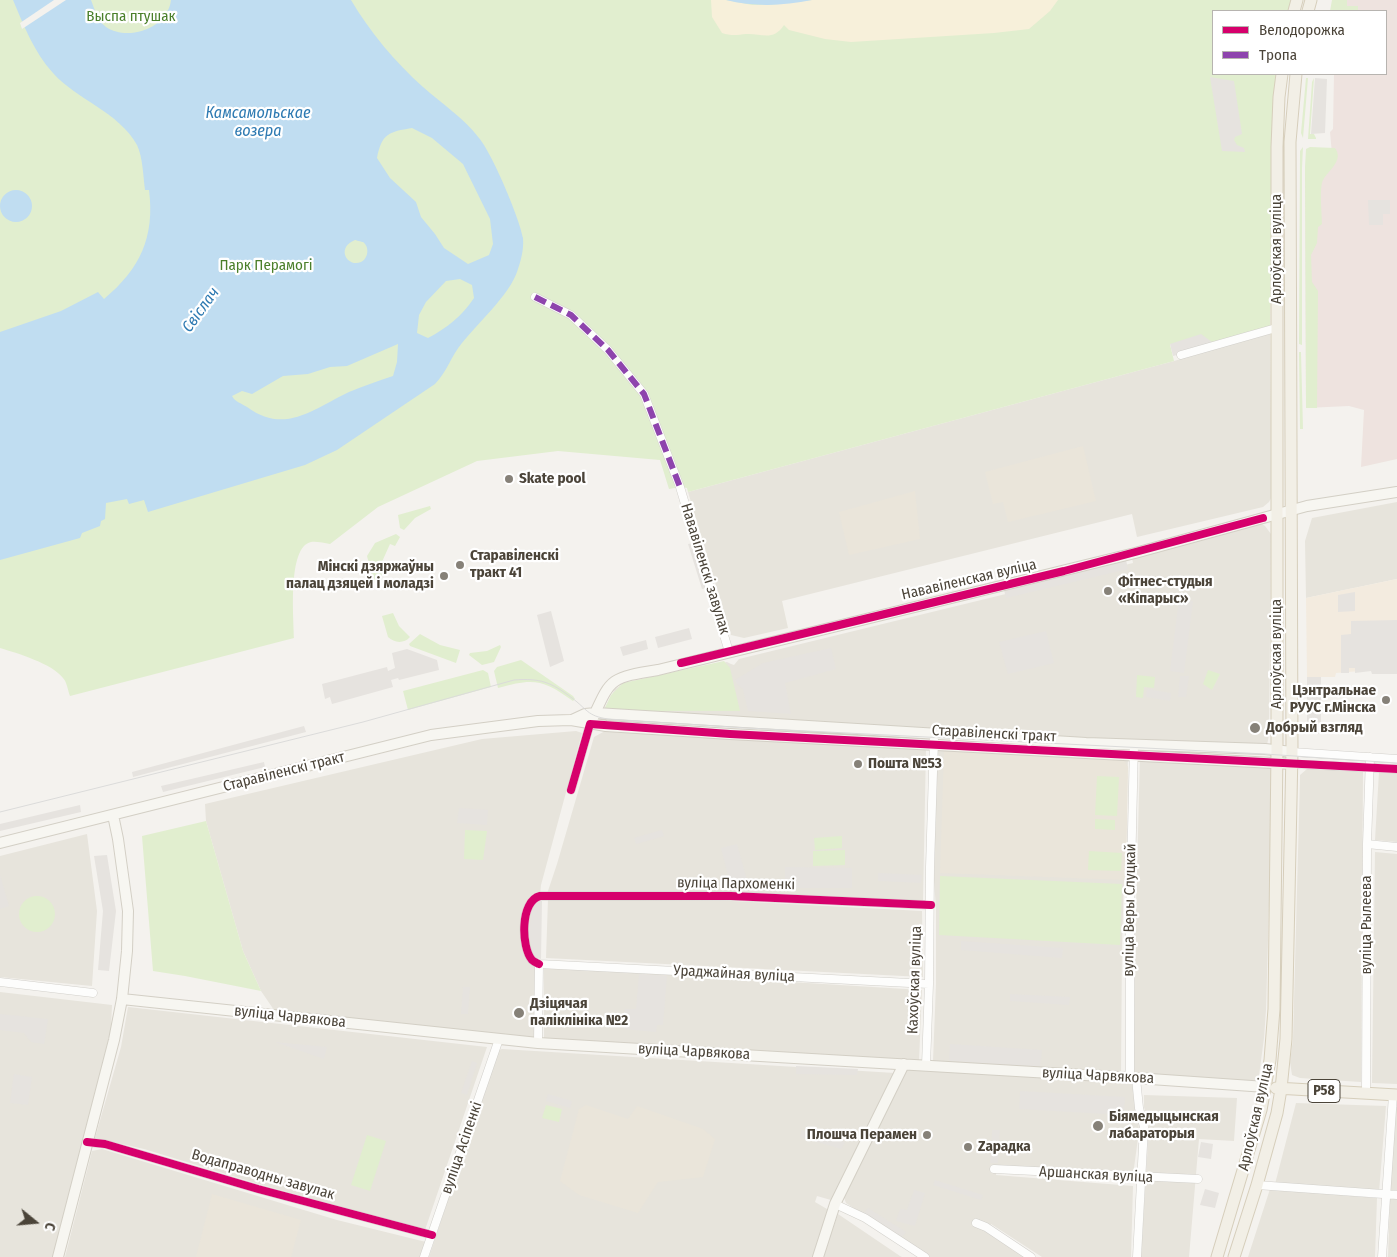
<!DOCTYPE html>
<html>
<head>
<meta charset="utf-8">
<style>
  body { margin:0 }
  #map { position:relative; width:1397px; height:1257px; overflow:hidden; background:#f4f2ee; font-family:"Fira Sans Condensed",sans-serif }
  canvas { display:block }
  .legend { position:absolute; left:1212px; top:10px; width:175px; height:65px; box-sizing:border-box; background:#fff; border:1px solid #b7b4b0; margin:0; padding:6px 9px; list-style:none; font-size:15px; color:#4b4439 }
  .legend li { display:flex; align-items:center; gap:10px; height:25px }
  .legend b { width:25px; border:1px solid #b7b4b0 }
  .north { position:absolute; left:10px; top:1197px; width:50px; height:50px; -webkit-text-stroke:4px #fff; paint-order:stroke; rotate:107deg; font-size:14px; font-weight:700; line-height:20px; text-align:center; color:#4b4439 }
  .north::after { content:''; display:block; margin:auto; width:18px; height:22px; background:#4b4439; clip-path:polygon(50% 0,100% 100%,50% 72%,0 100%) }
</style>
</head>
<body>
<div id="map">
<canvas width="1397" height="1257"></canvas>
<ul class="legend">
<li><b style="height:6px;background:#d6006c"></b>Велодорожка</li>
<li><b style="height:6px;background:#8e44ad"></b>Тропа</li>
</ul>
<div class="north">С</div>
</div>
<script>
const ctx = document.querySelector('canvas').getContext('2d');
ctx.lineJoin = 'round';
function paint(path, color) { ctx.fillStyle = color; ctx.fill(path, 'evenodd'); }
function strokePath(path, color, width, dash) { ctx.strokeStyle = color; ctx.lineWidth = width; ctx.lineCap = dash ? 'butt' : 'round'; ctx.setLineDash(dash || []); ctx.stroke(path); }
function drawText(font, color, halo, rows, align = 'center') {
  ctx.font = font + ' "Fira Sans Condensed",sans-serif'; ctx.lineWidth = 4.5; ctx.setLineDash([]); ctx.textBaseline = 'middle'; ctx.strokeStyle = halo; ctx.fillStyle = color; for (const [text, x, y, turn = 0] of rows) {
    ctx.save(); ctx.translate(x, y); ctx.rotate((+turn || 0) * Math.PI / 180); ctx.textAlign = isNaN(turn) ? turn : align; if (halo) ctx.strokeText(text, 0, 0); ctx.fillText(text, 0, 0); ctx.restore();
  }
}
paint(new Path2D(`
  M1270 333 1272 496 1269 502 1263 507 1137 537 1132 514 782 601 788 628 744 638 731 635 688 492 1174 361Z
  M1397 502V579L1306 598 1305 541 1312 518Z
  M1259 522 1265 526 1271 534 1269 735 1267 745 1120 742 603 711 615 689 623 684 727 662 731 664 734 665 739 659 1133 563 1132 558Z
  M576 731 582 733 541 885 536 935 534 1040 274 1010 261 991 243 951 206 821 205 804 482 739Z
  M605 731 926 748 923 901 547 894 557 864 594 737Z
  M937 748 1128 757 1122 943 1121 1075 933 1061 936 984V909L934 880Z
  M1140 758 1273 764 1266 1010 1264 1038 1258 1083 1134 1076 1135 943Z
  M1307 769 1363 771 1361 1082 1300 1078 1292 1075 1290 1062 1293 1039 1300 778V775Z
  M1379 772 1397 773V842L1375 840Z
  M87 834 97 911 92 986 0 977V856Z
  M1375 852 1397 854V1084L1372 1083Z
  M548 899 732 901 922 911 923 977 546 958Z
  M544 967 922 990 919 1061 544 1039Z
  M0 992 112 1005 111 1028 102 1066 53 1257H0Z
  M128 1007 487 1047 425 1230 259 1184 144 1149 95 1138 121 1047Z
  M502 1049 895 1073 831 1200 817 1196 815 1202 827 1209V1215L813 1257H429L495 1058 499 1050Z
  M907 1069 1132 1082 1135 1086 1139 1131 1133 1175 997 1165 996 1175 1133 1186 1131 1257H1042L991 1224 987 1231 1026 1257H927L846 1203 843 1195 902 1074Z
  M1144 1095 1237 1098 1234 1141 1199 1139 1189 1257H1141L1149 1125 1144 1107Z
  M1296 1103 1386 1106 1379 1192 1275 1184Z
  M1396 1107H1397V1190H1389Z
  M102 1149 337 1220 426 1242 421 1257H65L92 1151Z
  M1270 1189 1377 1198 1375 1257H1248Z
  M1390 1198 1397 1199V1257H1388Z
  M838 1214 900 1256 902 1257H823Z`), '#e7e4dc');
paint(new Path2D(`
  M1397 579V674H1372V671H1361L1336 673 1335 677H1307L1306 598Z`), '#f3ebdf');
paint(new Path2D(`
  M1083 446 1096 501 1008 522 1003 502 993 504 985 472Z
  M915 491 920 539 849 555 839 512Z
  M944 751 1124 760 1128 767 1126 880 940 873Z
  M586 1105 628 1119 637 1106 703 1129 715 1139 703 1177 658 1182 638 1213 579 1195 560 1181 579 1109Z
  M212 1194 301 1220 291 1257H196Z`), '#eae5da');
paint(new Path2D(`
  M1339 0H1397V459L1361 467 1364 410 1349 406 1306 408 1305 167 1332 154 1330 132 1333 129 1334 74H1386V11H1336Z`), '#eee3df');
paint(new Path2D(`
  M0 0H1293L1290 11H1213V74H1278L1272 152 1270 330 1216 345 1170 344 1174 361 688 492 687 488 680 487 669 489 660 460 558 451 477 461 378 507 330 544C324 543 316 541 311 542 287 547 294 619 294 638L70 696C68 691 67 682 63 678 53 664 17 653 0 648Z
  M1332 0H1347V6H1358V11H1330Z
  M1306 78H1308L1303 138 1301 133Z
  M1314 78 1310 134H1314L1316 138V139H1308L1312 82Z
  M1303 147 1302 168V345L1299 344 1300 151Z
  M1310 147 1335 148C1344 160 1329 170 1323 180 1319 188 1322 214 1322 224L1318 227 1317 243 1311 255 1312 282 1318 291 1317 408H1306L1305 167 1306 149Z
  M1299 352H1301L1303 429H1300Z
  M430 506 431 509 415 518 404 530 400 528 398 515Z
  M396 534 400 537 395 546 390 544 381 564 382 581 374 583 367 556 375 543Z
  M393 613 399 626 410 637C404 644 394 643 388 637L382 616Z
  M420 634 440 645 460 650 456 663 410 646 409 644Z
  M500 645 501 647 494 662 482 665 469 655 470 653 487 651Z
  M521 660 573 696 575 699 573 701C543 679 533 678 498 688L494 671 497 667Z
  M724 661 730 668 740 711H615L605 708 611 695 623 683Z
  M483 670 488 673 491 687 408 710 403 691Z
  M1208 670 1220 674 1212 690 1203 684Z
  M1137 675 1155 677 1154 688 1144 687 1143 698 1136 697Z
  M1097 776 1119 777 1117 816 1095 815Z
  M1095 819 1115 820V830L1095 829Z
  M206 821 243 951 261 991 185 976 153 971 142 836Z
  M465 830 487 831 483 860 464 859Z
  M842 836V848L815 850 814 838Z
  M845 850V865L813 866V851Z
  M1089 851 1122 853 1121 871 1088 870Z
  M940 876 1122 884 1120 945 939 935Z
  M19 914a18 18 0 1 1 36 0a18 18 0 1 1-36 0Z
  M546 1105 562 1109 559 1122 542 1118Z
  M367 1135 386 1141 370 1191 351 1185Z`), '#e1eecf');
paint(new Path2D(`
  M711 0H726L752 5H770L812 0H1058L1050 11 1029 29 994 33 851 42 825 39 789 30 784 25C773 42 761 33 746 34 737 35 731 36 722 33L712 17Z`), '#f7f0da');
paint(new Path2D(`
  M1210 77 1234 81 1242 134 1235 137 1234 140 1237 145 1244 148 1245 152 1222 151Z
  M1315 78 1327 79 1325 133 1311 134Z
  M1368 200H1390V214H1383V225H1369Z
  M1201 334 1216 345 1173 356 1170 344Z
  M693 543 706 588 702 589 688 544Z
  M1126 560 1128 569 1006 598 1004 590Z
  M1355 592V611L1338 612V595Z
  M1179 599 1193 601 1184 673 1170 671Z
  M551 611 564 661 550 667 537 615Z
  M1397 620V674H1372L1371 671 1355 673V668H1349V673H1341V635L1351 634V621Z
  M689 628 692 639 658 648 655 637Z
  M1046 631 1054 663 1008 674 999 642Z
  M646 640 648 649 623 656 620 647Z
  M831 648 836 669 785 683 791 714 748 711 743 689 737 684 735 680 763 663Z
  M407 649 437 660 439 670 399 680 398 678 391 680 393 687 332 704 330 697 325 699 322 684 387 667 388 671 395 668 392 653Z
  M1180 676H1189L1186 697H1178Z
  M1307 677H1321V734H1307Z
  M1147 689 1171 693 1170 701 1146 697Z
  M304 726 306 732 133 777 132 772Z
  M264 762 265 767 163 792 161 786Z
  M80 805 81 812 0 831V824Z
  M459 808 488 810 487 825 457 823Z
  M662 830 664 836 636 844 634 838Z
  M737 844 749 888 732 891 721 848Z
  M107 855 116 911 109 971 98 970 103 911 94 856Z
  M785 867 852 868V888H785Z
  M878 873 922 875 921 883 878 881Z
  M0 875 9 906 0 909Z
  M534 901H542L541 959 533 957 529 935 532 906Z
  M961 941 1063 948 1062 958 961 950Z
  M639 974 667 976 663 1025H657L656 1032 623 1029 625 1009H636Z
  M463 987H470L468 1014H461Z
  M1010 994 1070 997 1069 1005 1010 1001Z
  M0 1014 48 1019 44 1044 31 1042 24 1033 0 1030Z
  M275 1042 327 1047 324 1059Z
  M950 1044 1042 1050 1040 1067 949 1061Z
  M472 1061 477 1063 467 1095 461 1093Z
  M796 1066 858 1069 857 1075 796 1074Z
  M14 1074 32 1077 28 1105 10 1103Z
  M1020 1091 1125 1097 1124 1115 1019 1109Z
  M548 1094 572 1101 570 1108 546 1101Z
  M802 1130 845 1142 841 1149 800 1137Z
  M992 1130H1000L998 1163H990Z
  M1201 1142 1213 1144 1211 1159 1198 1157Z
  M935 1180 983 1195 981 1200 933 1185Z
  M1205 1189 1219 1193 1215 1208 1200 1205Z
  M914 1190 925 1193 915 1226 896 1221 900 1209 907 1210Z
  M868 1208 906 1232 902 1237 864 1213Z`), '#e6e3df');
paint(new Path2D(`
  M13 0H91C95 10 97 20 106 27 128 42 168 28 171 0H351C370 32 395 62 423 87 442 104 464 118 479 138 492 153 520 219 523 238 524 249 521 261 517 272 509 295 478 323 462 343 451 356 447 372 435 384L337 450 305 465 148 512 144 500 129 504 127 499 106 503 105 519 101 521 100 526 82 533 80 538 0 560V332L61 311 98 292 104 299C140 269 155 237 149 190H145C143 176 143 158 137 145 119 112 77 100 53 73 34 52 24 26 13 0ZM412 128 432 138 463 164 490 219 493 244 489 255 468 264 444 248 435 234 421 217 416 202 390 178 377 158C382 133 389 132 412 128ZM355 240C355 240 362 242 363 242 370 247 368 259 361 262 348 268 335 248 355 240ZM460 279 472 285 474 298C462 316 447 328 428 338L417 333 419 315 426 302 446 281ZM398 344 397 362 393 376C378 381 363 386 349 392 313 409 285 435 247 407 241 403 235 402 232 396L242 391 252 394 283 376 308 374 330 367 347 366Z
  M726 0H812C783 6 754 7 726 0Z
  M0 206a16 16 0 1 1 32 0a16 16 0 1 1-32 0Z`), '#c0ddf1');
paint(new Path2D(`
  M54 0H66L22 29 20 23Z`), '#f4f2ee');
const street = new Path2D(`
  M535 297 571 315 608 350 644 394 680 487 729 652
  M1181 355 1276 328
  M1292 752 1397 759
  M1292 764 1397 769
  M571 790 590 724
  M1367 844 1397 847
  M539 964C537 963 534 962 532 960 521 947 520 901 540 896H731L931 905
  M539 964 929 984
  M0 982 93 993
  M538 1043 539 964
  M926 1065 929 984 930 867 934 740
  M1130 1077V917L1134 744
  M1136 1078 1139 1108 1144 1127 1137 1257
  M1366 1093 1367 844 1370 757
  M87 1142 105 1144 258 1189 432 1235
  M994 1169 1198 1179
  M1257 1185 1397 1195
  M835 1204 865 1218 925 1257
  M976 1223 986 1227 1031 1257
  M424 1257 499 1039
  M1382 1257 1393 1095`);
const secondary = new Path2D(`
  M572 720 585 714 596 713 1086 743 1265 749 1292 752
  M590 724C611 679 607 678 658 670L1135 553 1307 506 1397 492
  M0 843 431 735 538 721 571 720 606 726 730 734 1292 764
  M122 999 538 1043 1136 1078 1266 1087
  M58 1257 114 1040 122 999 127 951 128 911 118 839 113 815
  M818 1257 835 1204 904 1064`);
const primary = new Path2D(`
  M1294 11 1297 0
  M1308 11 1311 0
  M1276 1088 1397 1095
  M1217 1257 1261 1110 1270 1060 1274 1009 1277 750V147L1279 97 1282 74
  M1234 1257 1257 1185 1277 1113 1281 1089 1286 1039 1292 752 1290 142 1296 74`);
strokePath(street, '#d2d0cb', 9);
strokePath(secondary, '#d3cfc5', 12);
strokePath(primary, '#d6cebb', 13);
strokePath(street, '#fdfdfc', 8);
strokePath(secondary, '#f7f6f1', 10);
strokePath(primary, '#f2efe6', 11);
strokePath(new Path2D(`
  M0 812 363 722 514 680C540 678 551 682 572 698 587 709 587 716 608 719L747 728 1265 754 1397 763`), '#dbdbda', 1);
strokePath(new Path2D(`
  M535 297 571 315 608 350 644 394 680 487`), '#8e44ad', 6, [12, 6]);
strokePath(new Path2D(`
  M681 663 1064 571 1263 518
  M571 790 590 724 730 734 1397 769
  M539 964C537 963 534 962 532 960 521 947 520 901 540 896H731L931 905
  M87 1142 105 1144 258 1189 432 1235`), '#d6006c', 8);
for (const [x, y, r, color] of [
  [509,479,5,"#868178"],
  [460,565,5,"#868178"],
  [444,576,5,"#868178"],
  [1108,591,5,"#868178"],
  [1386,700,5,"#868178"],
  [1255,728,6,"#868178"],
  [858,764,5,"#868178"],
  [519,1013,6,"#868178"],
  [1098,1126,6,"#868178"],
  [927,1135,5,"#868178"],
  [968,1147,5,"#868178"]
]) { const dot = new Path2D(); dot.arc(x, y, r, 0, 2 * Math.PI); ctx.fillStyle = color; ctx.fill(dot); strokePath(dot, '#fff', 2); }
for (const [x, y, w] of [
  [1324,1091,32]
]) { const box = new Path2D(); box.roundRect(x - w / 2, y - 11.5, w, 23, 4); ctx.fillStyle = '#fff'; ctx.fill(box); strokePath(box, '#4b4439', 1); }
drawText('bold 14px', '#4b4439', null, [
  ["Р58",1324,1091]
]);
drawText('15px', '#4a7f2a', '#fff', [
  ["Выспа птушак",131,17],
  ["Парк Перамогі",266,266]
]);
drawText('15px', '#4b4439', '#fff', [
  ["Арлоўская вуліца",1277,249,-90],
  ["Нававіленскі завулак",705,569,73],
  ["Нававіленская вуліца",969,580,-13],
  ["Арлоўская вуліца",1277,654,-90],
  ["Старавіленскі тракт",994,734,3],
  ["Старавіленскі тракт",284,772,-14],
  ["вуліца Пархоменкі",736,884,1],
  ["вуліца Веры Слуцкай",1130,910,-89],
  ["вуліца Рылеева",1367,925,-90],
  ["Ураджайная вуліца",734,974,3],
  ["Кахоўская вуліца",915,980,-88],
  ["вуліца Чарвякова",290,1017,6],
  ["вуліца Чарвякова",694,1052,3],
  ["вуліца Чарвякова",1098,1076,3],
  ["Арлоўская вуліца",1256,1117,-77],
  ["вуліца Асіпенкі",462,1148,-71],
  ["Водаправодны завулак",263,1175,16],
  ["Аршанская вуліца",1096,1175,3]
]);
drawText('bold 15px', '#4b4439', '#fff', [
  ["Skate pool",519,479],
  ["Старавіленскі",470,556],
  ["тракт 41",470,573],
  ["Мінскі дзяржаўны",434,567,"right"],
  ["палац дзяцей і моладзі",434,584,"right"],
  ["Фітнес-студыя",1118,582],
  ["«Кіпарыс»",1118,599],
  ["Цэнтральнае",1376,691,"right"],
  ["РУУС г.Мінска",1376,708,"right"],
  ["Добрый взгляд",1266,728],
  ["Пошта №53",868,764],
  ["Дзіцячая",530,1004],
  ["паліклініка №2",530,1021],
  ["Біямедыцынская",1109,1117],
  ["лабараторыя",1109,1134],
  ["Плошча Перамен",917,1135,"right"],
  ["Zарадка",978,1147]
], 'left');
drawText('italic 16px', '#2e7ab2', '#fff', [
  ["Камсамольскае",258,114],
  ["возера",258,132],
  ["Свіслач",201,310,-54]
]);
</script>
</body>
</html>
